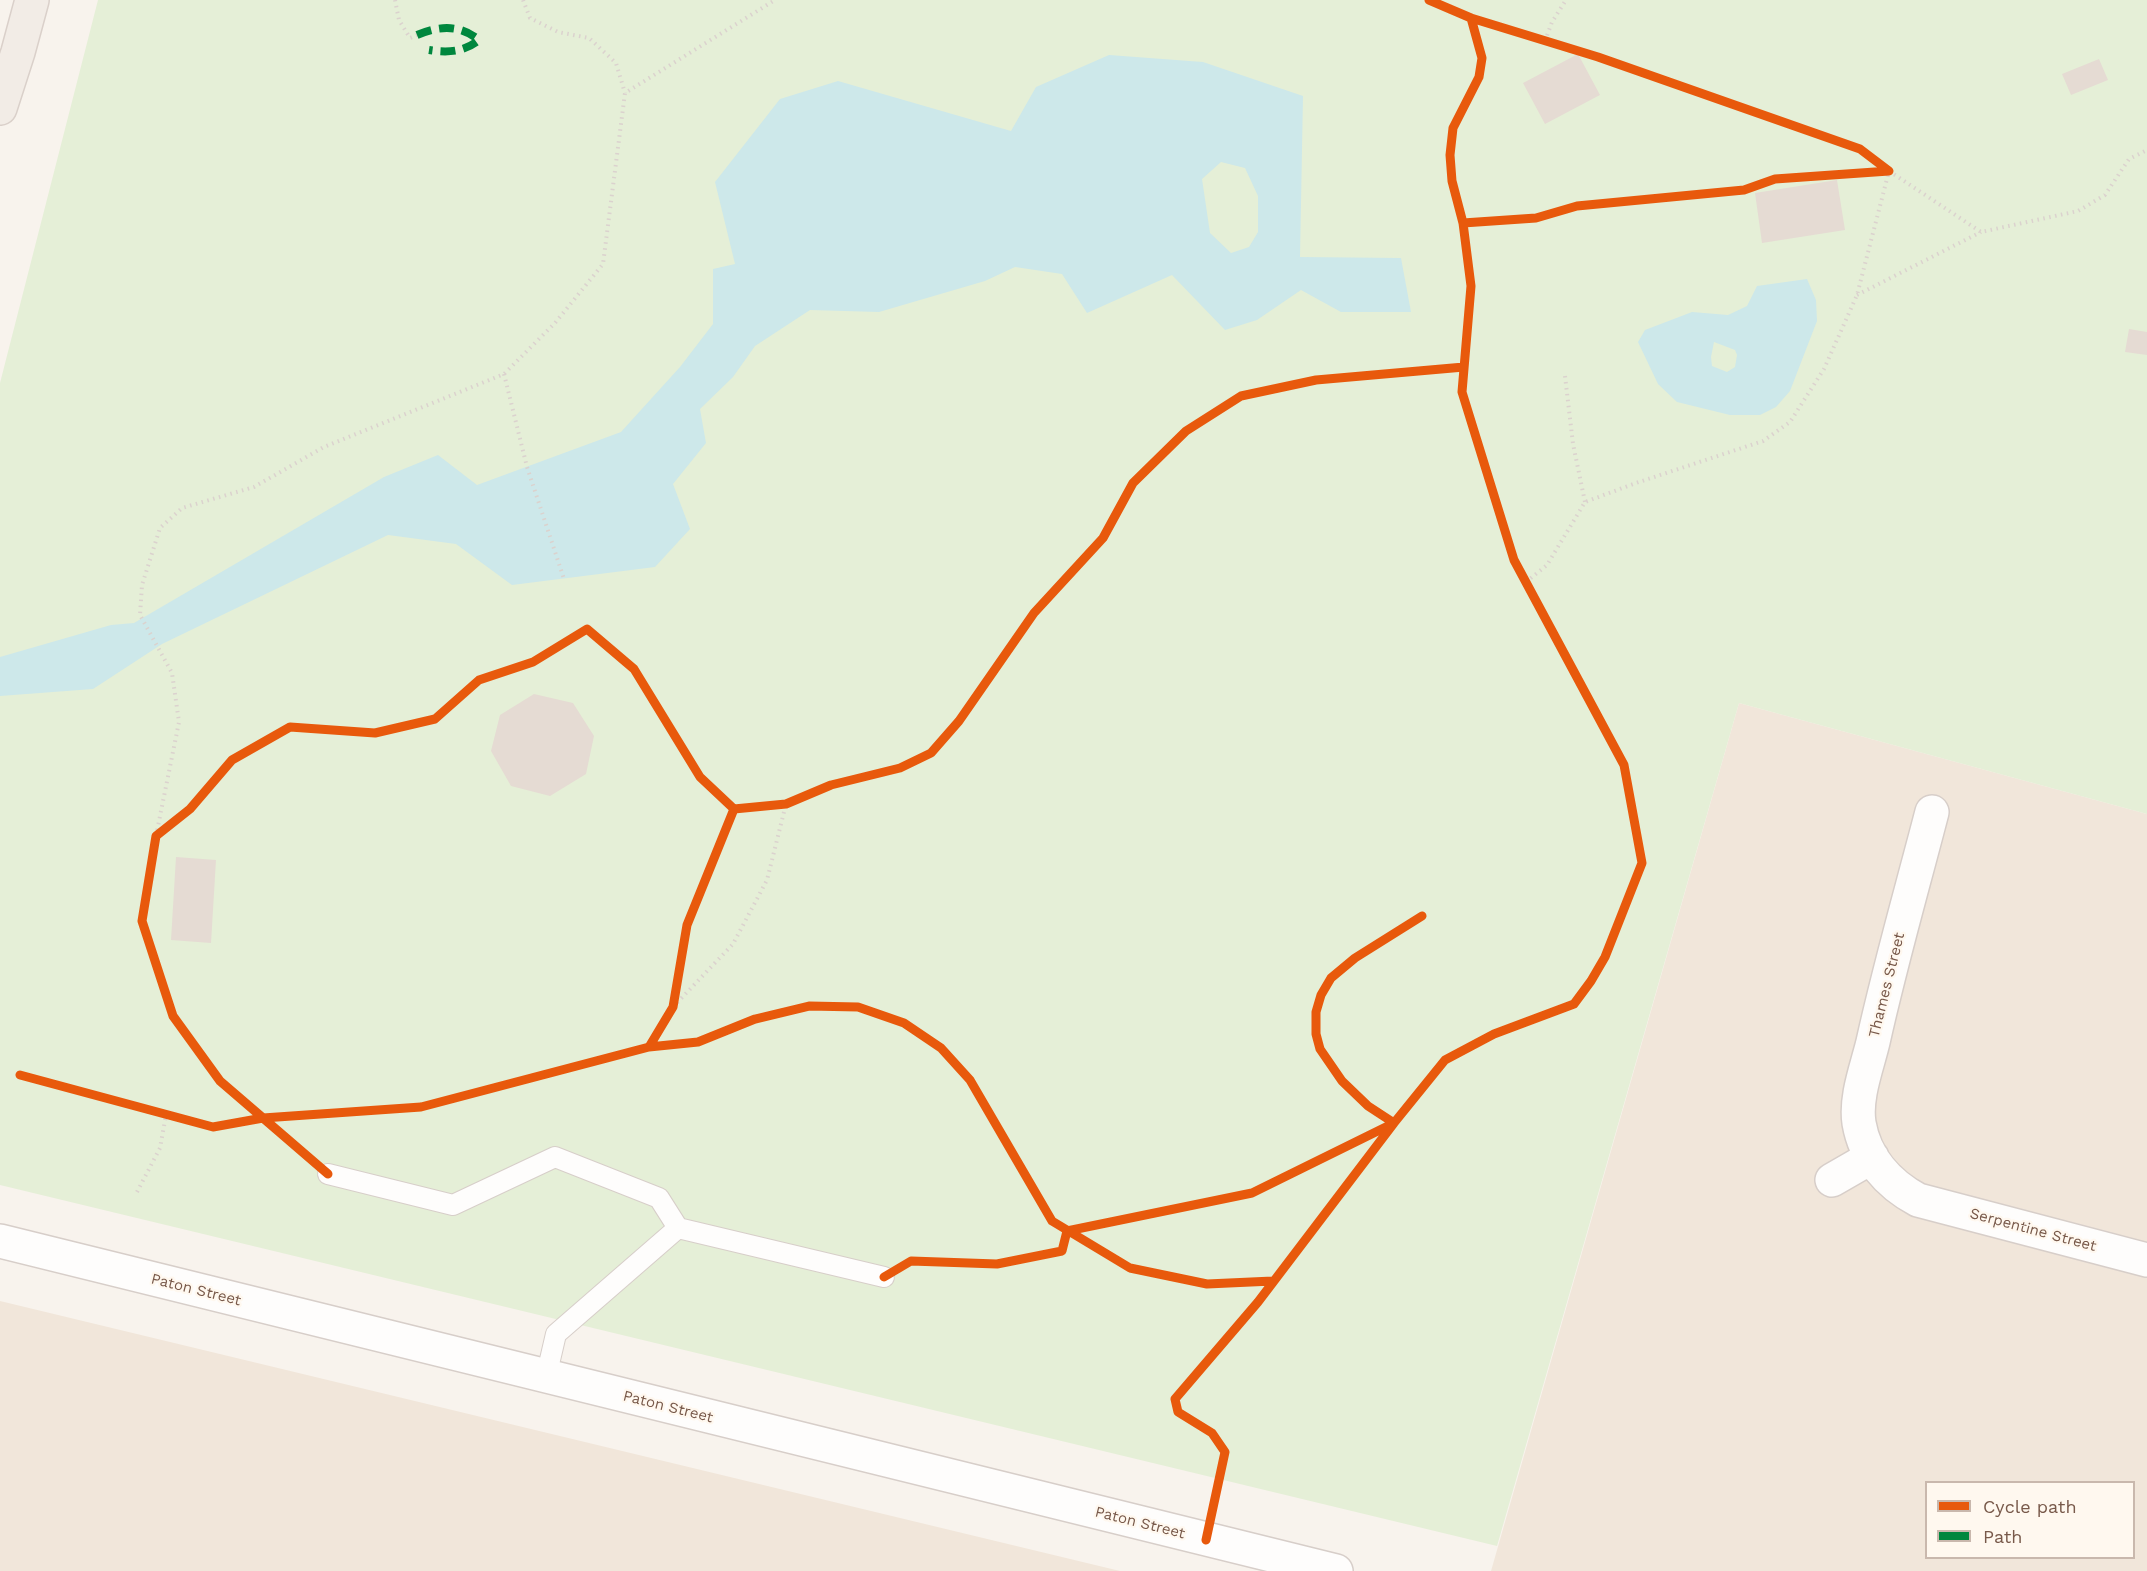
<!DOCTYPE html>
<html>
<head>
<meta charset="utf-8">
<style>
  body { margin:0 }
  #map { position:relative; width:2147px; height:1571px; overflow:hidden; background:#f8f3ed; font-family:"Work Sans",sans-serif }
  canvas { display:block }
  .legend { position:absolute; left:1925px; top:1481px; width:210px; height:78px; box-sizing:border-box; background:#fff8ef; border:2px solid #c9b8ad; margin:0; padding:8px 10px; list-style:none; font-size:18px; color:#78594a }
  .legend li { display:flex; align-items:center; gap:12px; height:30px }
  .legend b { width:30px; border:2px solid #c9b8ad }
</style>
</head>
<body>
<div id="map">
<canvas width="2147" height="1571"></canvas>
<ul class="legend">
<li><b style="height:8px;background:#e8590c"></b>Cycle path</li>
<li><b style="height:8px;background:#00873e"></b>Path</li>
</ul>
</div>
<script>
const ctx = document.querySelector('canvas').getContext('2d');
ctx.lineJoin = 'round';
function paint(path, color) { ctx.fillStyle = color; ctx.fill(path, 'evenodd'); }
function strokePath(path, color, width, dash) { ctx.strokeStyle = color; ctx.lineWidth = width; ctx.lineCap = dash ? 'butt' : 'round'; ctx.setLineDash(dash || []); ctx.stroke(path); }
function drawText(font, color, halo, rows, align = 'center') {
  ctx.font = font + ' "Work Sans",sans-serif'; ctx.lineWidth = 4.5; ctx.setLineDash([]); ctx.textBaseline = 'middle'; ctx.strokeStyle = halo; ctx.fillStyle = color; for (const [text, x, y, turn = 0] of rows) {
    ctx.save(); ctx.translate(x, y); ctx.rotate((+turn || 0) * Math.PI / 180); ctx.textAlign = isNaN(turn) ? turn : align; if (halo) ctx.strokeText(text, 0, 0); ctx.fillText(text, 0, 0); ctx.restore();
  }
}
paint(new Path2D(`
  M1739 703 2147 814V1571H1491ZM1926 1482H2134V1558H1926Z
  M0 1301 1120 1571H0Z`), '#f1e6da');
paint(new Path2D(`
  M98 0H2147V814L1739 703 1497 1546 0 1185V383Z`), '#e5efd7');
paint(new Path2D(`
  M1109 55 1203 62 1303 96 1300 257 1401 258 1411 312H1341L1301 290 1257 320 1225 330 1172 275 1087 313 1062 274 1015 267 985 281 879 312 810 310 755 346 733 377 700 409 706 443 673 484 690 529 655 567 512 585 456 544 388 535 162 644 93 689 0 696V657L111 625 134 623 384 477 438 455 477 485 621 432 680 367 713 324V269L735 264 715 182 780 99 838 81 1011 131 1036 87ZM1221 162 1245 168 1258 196V232L1249 247 1231 253 1210 233 1202 179Z
  M1807 279 1816 300 1817 321 1790 391 1776 407 1760 415H1730L1677 402 1658 384 1638 342 1645 330 1692 312 1728 315 1747 306 1757 286ZM1714 342 1735 350 1737 355 1735 367 1727 372 1712 366 1711 357Z`), '#cde8ea');
paint(new Path2D(`
  M1578 54 1600 95 1545 124 1523 83Z
  M2099 59 2108 80 2071 95 2062 74Z
  M1837 180 1845 230 1762 243 1755 193Z
  M2129 329 2147 332V355L2125 352Z
  M534 694 573 703 594 736 586 774 550 796 511 786 491 751 500 715Z
  M176 857 216 860 211 943 171 940Z`), '#e5dbd3');
const service = new Path2D(`
  M328 1174 453 1205 555 1157 659 1198 678 1228
  M546 1377 556 1334 678 1228 884 1277`);
const minor = new Path2D(`
  M1932 812C1912 889 1890 965 1873 1042 1867 1067 1855 1097 1859 1123 1865 1158 1888 1184 1918 1200L2147 1260
  M1832 1180 1872 1157
  M0 1241 1336 1571`);
const trunk = new Path2D(`
  M0 108 18 52 32 0`);
strokePath(service, '#d7cec9', 22);
strokePath(minor, '#d7cec9', 36);
strokePath(trunk, '#dad0ca', 36);
strokePath(new Path2D(`
  M395 0 399 20 410 38 417 35
  M523 0 530 18 558 32 589 38 616 63 625 93
  M1545 41 1552 22 1566 0
  M1857 295 1981 232
  M504 374 527 467 564 579
  M1565 376 1573 444 1585 502
  M1526 582 1547 565 1585 502 1636 483 1763 441 1790 422 1824 369 1857 295 1889 171 1981 232 2078 211 2105 195 2129 159 2147 150
  M156 836 179 722 172 673 140 615 142 585 160 528 182 508 254 487 324 447 504 374 555 323 603 264 625 93 775 0
  M673 1007 733 944 767 880 786 804
  M137 1192 160 1148 166 1115`), '#dbd2ce', 4, [1.5, 4.5]);
strokePath(service, '#fefdfc', 20);
strokePath(minor, '#fefdfc', 33);
strokePath(trunk, '#f2ece6', 33);
strokePath(new Path2D(`
  M417 35C439 26 459 24 479 40 464 52 448 53 429 50`), '#00873e', 8, [15, 8]);
strokePath(new Path2D(`
  M1463 223 1536 218 1577 206 1744 190 1775 179 1889 171 1860 149 1598 57 1471 18
  M649 1047 673 1007 687 925 734 809 786 804 831 785 900 768 931 753 959 721 1034 613 1103 538 1133 483 1186 431 1241 396 1316 380 1464 367
  M20 1075 213 1127 263 1118 220 1081 173 1016 142 921 156 836 190 809 232 760 290 727 375 733 435 719 479 680 533 662 587 629 634 669 700 777 734 809
  M328 1174 263 1118 421 1107 649 1047 698 1042 755 1019 809 1006 858 1007 904 1023 941 1048 970 1080 1052 1221 1130 1268 1207 1284 1273 1281
  M884 1277 911 1261 997 1264 1062 1251 1067 1231 1252 1193 1394 1123 1445 1060 1494 1034 1574 1004 1591 981 1605 957 1642 863 1624 765 1514 560 1462 392 1471 286 1463 223 1452 181 1450 155 1453 128 1479 77 1482 58 1471 18 1429 0
  M1206 1540 1225 1452 1212 1433 1178 1412 1175 1399 1258 1302 1394 1123 1368 1106 1342 1081 1320 1049 1316 1034V1012L1321 995 1331 978 1355 958 1422 916`), '#e8590c', 9);
drawText('15px', '#78594a', '#fff8ef', [
  ["Thames Street",1887,985,-76],
  ["Serpentine Street",2033,1230,15],
  ["Paton Street",196,1290,14],
  ["Paton Street",668,1407,14],
  ["Paton Street",1140,1523,14]
]);
</script>
</body>
</html>
